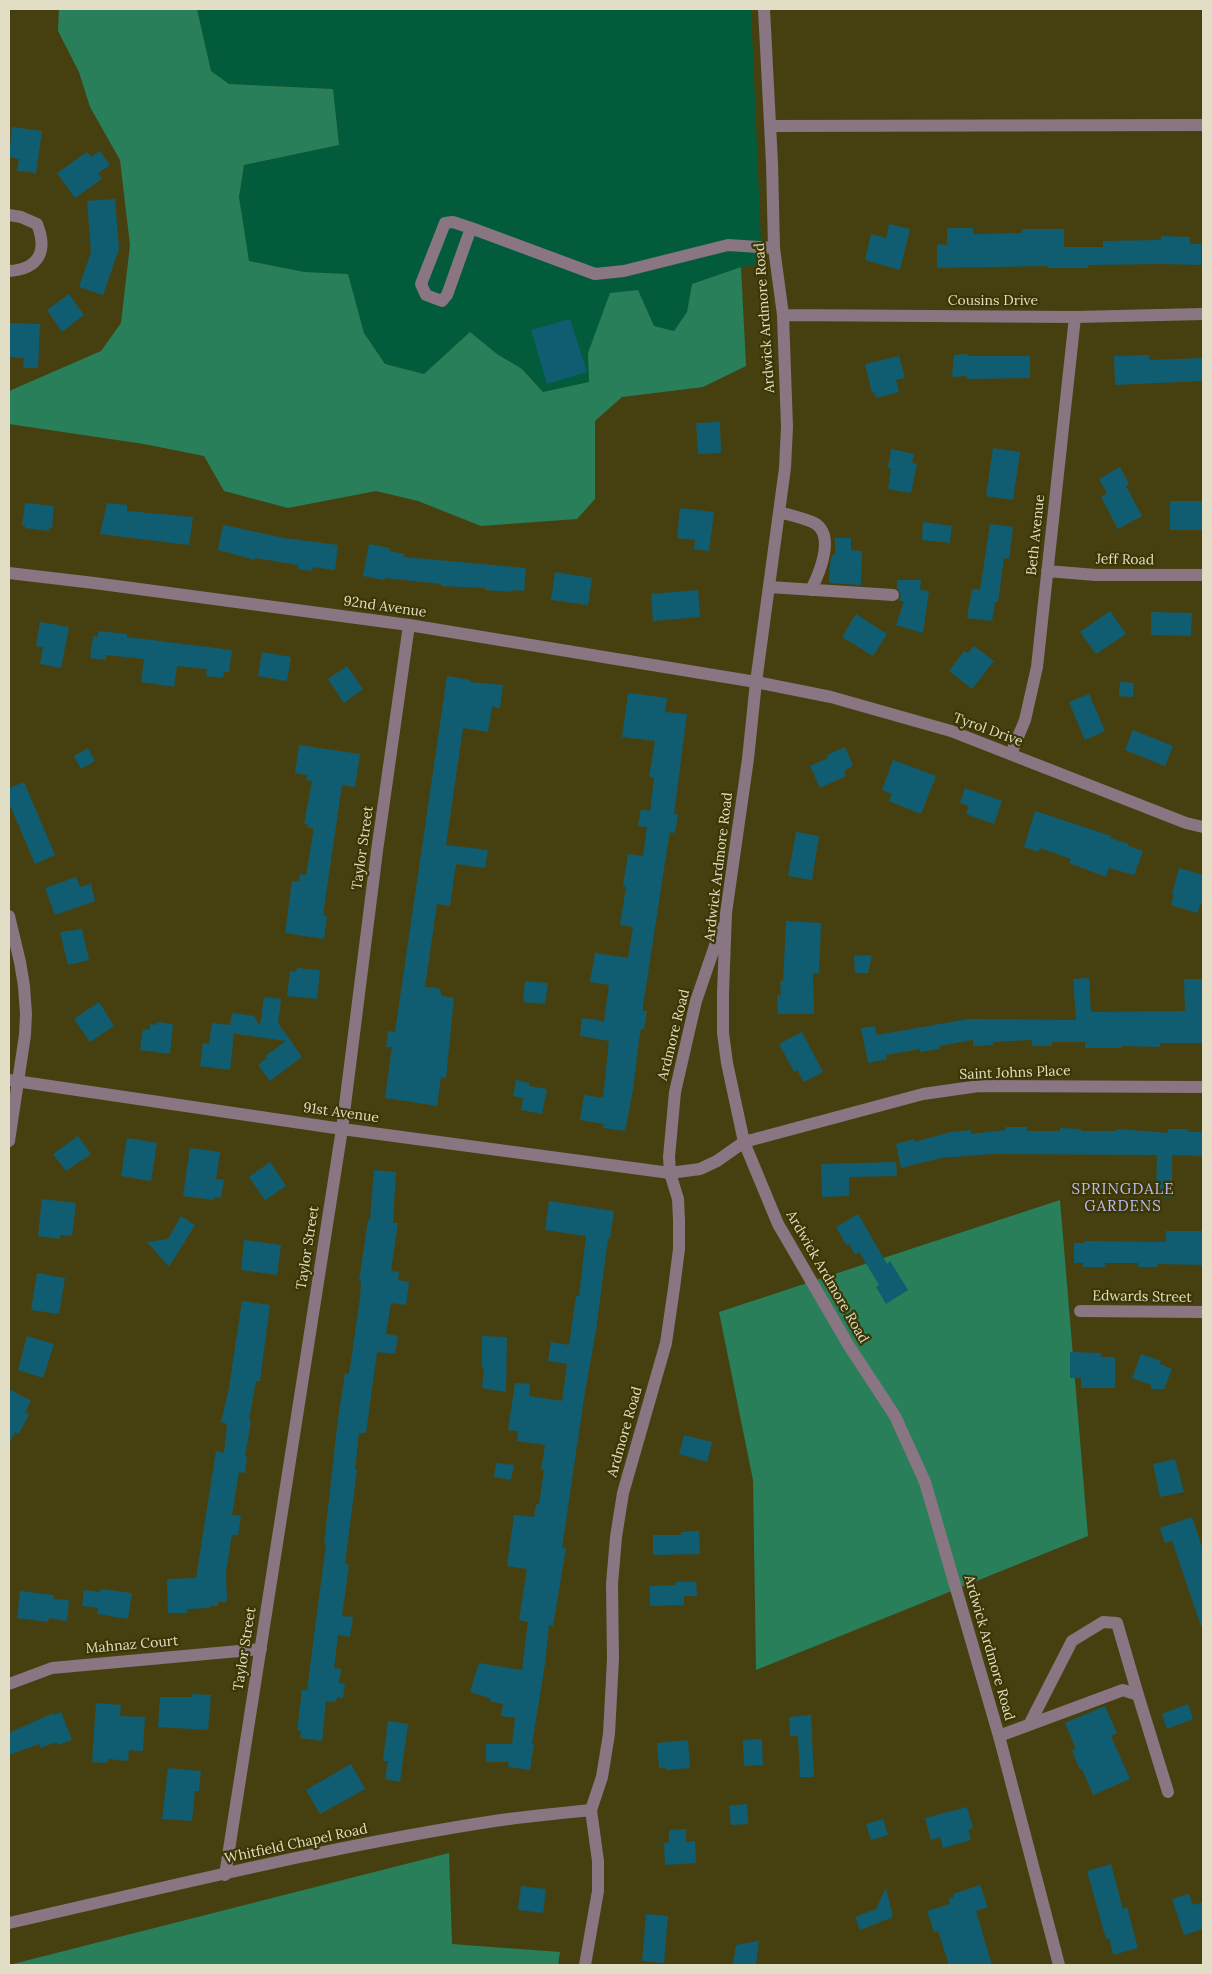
<!DOCTYPE html>
<html>
<head>
<meta charset="utf-8">
<style>
  body { margin:0 }
  #map { position:relative; width:1212px; height:1974px; overflow:hidden; background:#464011; font-family:Lora,serif }
  canvas { display:block }
  .frame { position:absolute; inset:0; border:10px solid #e1dec5; pointer-events:none }
</style>
</head>
<body>
<div id="map">
<canvas width="1212" height="1974"></canvas>
<div class="frame"></div>
</div>
<script>
const ctx = document.querySelector('canvas').getContext('2d');
ctx.lineJoin = 'round';
function paint(path, color) { ctx.fillStyle = color; ctx.fill(path, 'evenodd'); }
function strokePath(path, color, width, dash) { ctx.strokeStyle = color; ctx.lineWidth = width; ctx.lineCap = dash ? 'butt' : 'round'; ctx.setLineDash(dash || []); ctx.stroke(path); }
function drawText(font, color, halo, rows, align = 'center') {
  ctx.font = font + ' Lora,serif'; ctx.lineWidth = 4.5; ctx.setLineDash([]); ctx.textBaseline = 'middle'; ctx.strokeStyle = halo; ctx.fillStyle = color; for (const [text, x, y, turn = 0] of rows) {
    ctx.save(); ctx.translate(x, y); ctx.rotate((+turn || 0) * Math.PI / 180); ctx.textAlign = isNaN(turn) ? turn : align; if (halo) ctx.strokeText(text, 0, 0); ctx.fillText(text, 0, 0); ctx.restore();
  }
}
paint(new Path2D(`
  M197 9H751L762 264 741 267 692 284 687 312 674 332 654 326 638 290 588 353 590 382 543 392 522 369 497 354 424 374 385 364 364 333 348 275 304 272 249 261 239 197 244 165 339 145 333 89 229 84 211 71Z`), '#025b3b');
paint(new Path2D(`
  M59 9H197L211 71 229 84 333 89 339 145 244 165 239 197 249 261 304 272 348 274 364 333 385 364 424 374 470 332 497 354 522 369 543 392 589 382 588 353 610 293 638 290 654 326 674 331 687 312 692 284 741 267 746 366 703 387 622 397 595 421V499L577 519 481 526 418 501 376 491 288 508 224 491 204 456 144 444 9 424V391L101 351 121 323 130 245 120 160 90 107 79 72 58 31Z
  M1060 1200 1088 1536 756 1670 753 1480 719 1312Z
  M449 1853 452 1944 560 1952 558 1965H9Z`), '#287f5a');
paint(new Path2D(`
  M12 127 42 131 36 173 17 171 19 159 9 157Z
  M100 151 110 165 98 173 102 179 75 198 57 173 87 152 91 157Z
  M115 199 119 249 103 295 79 287 91 252 87 201Z
  M889 224 910 229 900 270 865 260 871 234 886 238Z
  M947 228H973V234L1022 233V229H1064V247H1103V241L1161 240V236L1190 237V244H1201V265L1161 264 1088 265V268H1048V266L937 268V244L947 245Z
  M69 294 84 315 62 332 47 310Z
  M570 319 587 372 547 384 531 330Z
  M9 323 40 324 38 368H23L24 358 9 357Z
  M968 354V356H1030V378L967 379V376L952 377 954 355Z
  M1149 355V360L1202 358 1203 381 1115 385 1114 356Z
  M899 356 905 378 896 380 899 392 876 398 874 392 872 393 865 364Z
  M720 422 721 453 698 454 696 423Z
  M993 448 1020 452 1013 500 986 496Z
  M891 449 914 454 912 463 917 464 911 493 888 489 891 469 888 468Z
  M1120 467 1129 484 1126 486 1142 516 1118 529 1101 497 1107 493 1099 479Z
  M1170 501H1203V530H1170Z
  M25 503 54 506 52 528H49V531L25 528V526H22Z
  M107 503 127 505V511L193 517 189 545 100 534Z
  M680 508 714 512 709 551 694 549 695 540 677 538Z
  M923 522 952 526 950 543 922 540Z
  M990 524 1013 527 1009 559 1004 558 998 602H995L992 621 967 618 972 589 980 590Z
  M223 525 284 538 338 545 335 570 313 567 312 571 298 569V565L255 558V560L218 550Z
  M835 538H851V550L862 551 861 585 829 583 830 564 832 555H835Z
  M369 544 390 548V551L404 554V557L526 568 524 591 513 590 512 592 485 590V588L441 586V584L385 578V580L363 576Z
  M555 572 592 578 588 605 551 600Z
  M897 580H921L920 590 929 591 923 633 896 625 904 601H899L901 595 897 588Z
  M698 590 700 617 653 621 651 594Z
  M1110 611 1126 634 1096 654 1080 632Z
  M1151 612 1192 613 1191 636 1151 635Z
  M856 614 887 634 873 656 842 637Z
  M40 622 69 627 61 668 40 664 43 647 36 646Z
  M98 631 127 634V637L232 650 229 672H224L223 678 206 676 207 669 177 666 174 687 141 682 144 659 106 655V660L90 658 93 636 98 637Z
  M974 646 994 661 972 689 949 671 964 651 968 653Z
  M262 652 291 657 287 681 258 676Z
  M347 666 363 689 344 703 328 679Z
  M447 676 470 680V682L503 685 500 708 492 707 488 732 463 728 446 845 488 850 485 868 456 864 450 906 437 904 425 987 439 988 442 996 454 998 446 1078 441 1077 437 1106 385 1098 392 1047H386L388 1031 395 1032Z
  M1120 682 1134 683 1133 697 1119 696Z
  M628 693 667 698 665 712 687 714 674 814H678L675 833 670 832 668 843 643 1006V1011H647L644 1029H641L639 1040 633 1090 625 1131 603 1128 604 1124 580 1120 584 1095 603 1098 609 1041 580 1036 582 1018 604 1021 609 985 590 982 595 953 628 958 633 927 620 925 626 887 623 886 628 854 643 856 647 827 638 826 641 809 650 811 654 778 649 777 655 741 622 737Z
  M1089 694 1105 731 1085 740 1069 702Z
  M1133 730 1173 746 1165 766 1125 750Z
  M299 745 360 754 355 787 342 785 323 915 327 916 324 939 285 933 292 881 299 882 300 874 306 875 313 834V828L307 827 308 824H304L312 781 306 780 307 775 295 773Z
  M845 747 853 766 844 771 846 776 820 788 810 766 828 758 827 755Z
  M88 748 95 761 81 769 74 756Z
  M893 760 936 776 921 814 889 801 892 794 882 790Z
  M24 782 55 855 35 864 9 803V788Z
  M965 788 1002 801 994 824 966 814 969 806 960 803Z
  M1035 811 1111 836 1110 838 1129 844 1128 846 1143 851 1134 875 1109 868 1106 877 1069 863 1071 859 1040 848 1038 852 1024 847Z
  M796 832 819 836 812 880 788 876Z
  M1179 868 1203 875V904L1201 903 1197 913 1171 905 1174 895 1172 894Z
  M76 877 80 887 91 884 95 901 55 915 45 888Z
  M786 921 821 923 819 973H813L814 1014H778L777 995H781L780 981H783Z
  M82 929 89 960 68 965 60 932Z
  M872 955 868 973H855L854 956Z
  M297 968 320 970 317 999 287 996 290 971 296 972Z
  M1089 978 1091 1012 1185 1011 1184 979H1202L1203 1043H1160V1047L1122 1046V1048H1085V1042H1052V1046H1032V1040L993 1042 994 1045 973 1046V1040L939 1046V1049L920 1052V1049L886 1055 887 1059 868 1063 861 1028 875 1026 877 1035 969 1019 1076 1020 1073 979Z
  M525 981 548 983 545 1004 523 1002Z
  M264 997 281 999 278 1023 302 1057 270 1081 258 1065 267 1058 265 1056 286 1041 236 1034 234 1032 230 1070 200 1066 203 1043 209 1044 212 1023 230 1025 232 1013 254 1016 260 1026Z
  M99 1002 114 1026 90 1042 74 1019Z
  M157 1022 173 1024 170 1054 140 1050 143 1029 150 1030V1024L156 1025Z
  M802 1032 823 1072 804 1082 797 1070 794 1072 779 1044Z
  M516 1080 529 1083V1086L547 1089 542 1114 521 1110 523 1098 513 1096Z
  M1006 1127H1027V1131H1060V1128L1081 1129V1131H1116V1129L1168 1133V1129H1188L1189 1132H1202V1156L1172 1155V1197L1156 1196 1157 1155 992 1154 941 1158 901 1168 896 1144 914 1139V1142L951 1132 971 1130V1134L1006 1130Z
  M78 1136 91 1154 66 1171 53 1154Z
  M127 1138 157 1143 151 1181 121 1176Z
  M190 1148 220 1152 216 1179 224 1180 221 1198 214 1197V1200L183 1196Z
  M270 1162 286 1186 265 1200 249 1177Z
  M896 1162 897 1176 849 1177V1196L822 1197 821 1164Z
  M374 1170 396 1172 393 1223H398L391 1271 399 1272 398 1280 409 1282 406 1305 391 1303 386 1334 398 1336 395 1354 377 1352 366 1433H359L355 1470H357L345 1564 349 1565 342 1616 353 1617 350 1637 338 1635 334 1668 341 1669 339 1683 345 1684 343 1698 337 1697 336 1702 326 1701 322 1741 300 1738 301 1731 297 1730 302 1690H307L326 1544H324L338 1418 345 1373 349 1374 360 1298 361 1281H359L368 1220H370Z
  M42 1199 76 1203 72 1236 60 1235V1239L38 1236Z
  M549 1201 614 1211 610 1239H608L596 1330 584 1398 562 1548H566L553 1626 549 1625 545 1664 532 1744H534L530 1770 508 1767 509 1762H486V1744H512L515 1718 501 1716 503 1704 490 1701V1698L470 1692 479 1663 522 1670 528 1622 519 1620 527 1569 507 1566 514 1515 534 1517 536 1504 539 1505 544 1470H541L545 1445 517 1441 518 1431 508 1430 515 1383 530 1384 529 1396 562 1401 567 1364 548 1361 551 1342 569 1345 576 1296H579L586 1236 545 1230Z
  M858 1214 887 1264 890 1261 908 1290 886 1304 876 1287 879 1285 859 1252 855 1255 849 1244 846 1245 836 1227Z
  M181 1216 195 1225 169 1267 147 1242 168 1239Z
  M1166 1231H1203V1265L1158 1264V1267H1138V1263H1105V1267H1083V1263H1074V1243H1084V1241L1166 1242Z
  M244 1240 281 1245 277 1275 241 1270Z
  M37 1273 65 1278 59 1314 31 1310Z
  M242 1301 270 1305 260 1381H256L249 1420 251 1421 245 1456 247 1457 245 1473 239 1472 232 1515 241 1516 238 1535H232L226 1572 227 1602H218V1606H210L209 1608 187 1609V1613H168L167 1579 196 1578 216 1451 224 1453 227 1424 221 1422 229 1388Z
  M27 1336 54 1344 43 1378 18 1370Z
  M482 1336 507 1337 506 1392 482 1388 484 1368H482Z
  M1070 1352 1101 1353V1357H1115V1388H1081V1378H1070Z
  M1141 1354 1161 1361 1160 1364 1172 1369 1164 1389H1151V1385L1132 1378Z
  M9 1389 31 1401 25 1412 29 1414 19 1434 15 1432 9 1444Z
  M684 1435 712 1442 707 1462 679 1454Z
  M1175 1459 1184 1492 1160 1497 1153 1464Z
  M496 1463 514 1465 511 1480 494 1477Z
  M1192 1517 1203 1550V1625L1201 1626 1172 1541 1165 1543 1160 1528Z
  M699 1531 700 1554 653 1555V1535H681V1532Z
  M676 1582H696L697 1596H684V1605L650 1606V1586L676 1585Z
  M101 1589 132 1593 128 1619 97 1614 98 1608 82 1606 84 1590 100 1592Z
  M20 1591 54 1595 53 1599 69 1600 67 1621 49 1618 48 1622 17 1618Z
  M192 1694 211 1695 208 1730 158 1727 160 1697H192Z
  M96 1703 121 1705 120 1716 145 1717 143 1751 129 1750 128 1761 108 1759 107 1763 92 1762Z
  M1188 1704 1193 1719 1167 1729 1162 1714Z
  M1105 1706 1117 1733 1111 1736 1130 1779 1093 1795 1082 1769 1080 1770 1074 1756 1072 1750 1076 1749 1065 1723Z
  M61 1712 72 1740 58 1745 56 1742 41 1748 39 1744 9 1755V1733L53 1713V1715Z
  M811 1715 814 1777H800L798 1736H790L789 1717Z
  M388 1721 408 1724 400 1782 385 1779 388 1761H383Z
  M762 1739 763 1765 744 1766 743 1740Z
  M688 1740 690 1768 666 1770V1768H659L657 1743Z
  M351 1764 365 1789 320 1814 306 1790Z
  M168 1768 201 1771 199 1791H195L192 1821 162 1819Z
  M747 1804 748 1824 731 1825 729 1806Z
  M967 1807 973 1828 968 1830 971 1840 943 1848 940 1837 931 1840 925 1818Z
  M883 1819 888 1835 871 1840 866 1824Z
  M686 1829V1842L695 1841 696 1863 665 1865 664 1843 669 1842V1830Z
  M1111 1864 1123 1909 1127 1907 1138 1948 1113 1955 1109 1938 1106 1939 1087 1871Z
  M980 1885 988 1907 976 1911 992 1965H949L938 1931 934 1932 927 1911 950 1904 948 1899 954 1897 953 1894Z
  M521 1886 546 1889 543 1913 518 1910Z
  M886 1888 893 1917 860 1930 855 1917 876 1909Z
  M1189 1894 1193 1905 1203 1902V1929L1184 1935 1172 1899Z
  M646 1914 668 1916 664 1963 642 1961Z
  M759 1941 756 1965H733L736 1945Z`), '#105d71');
strokePath(new Path2D(`
  M764 9 772 163 774 248 783 315 787 427 785 468 756 682 748 759 726 913 723 993V1033L727 1063 744 1142 778 1224 849 1346 895 1416 925 1482 999 1736 1059 1965
  M770 126 1203 125
  M9 215 21 217 37 224C48 251 39 269 9 271
  M471 228 447 295 442 301 426 295 421 284 445 223 453 222 471 228 595 274 624 271 728 245 774 248
  M783 315 1075 317 1203 314
  M779 512C789 515 808 519 816 524 835 537 819 574 811 590
  M1047 571 1096 575H1203
  M9 573 94 583 409 625 756 682 831 697 951 731 1186 823 1203 827
  M769 587 893 595
  M1011 754 1025 720 1037 667 1075 317
  M9 916 20 962 24 986 26 1014 25 1035 9 1141
  M9 1080 342 1129 670 1173 700 1169 717 1161 744 1142 923 1094 979 1086 1203 1087
  M1080 1311 1203 1312
  M9 1684 52 1668 261 1649
  M1029 1725 1072 1641 1103 1622 1117 1623 1138 1695
  M999 1736 1123 1690 1138 1695 1168 1792
  M225 1875 342 1129 377 851 409 625
  M9 1923C172 1886 335 1845 501 1820 531 1816 561 1813 591 1810
  M585 1965 598 1891V1861L591 1810 602 1777 609 1734 613 1659 612 1584 616 1537 623 1493 666 1343 674 1288 679 1249V1220L678 1199 670 1173 669 1157 675 1092 696 1001 721 928`), '#897682', 12);
drawText('14px', '#e1dec5', '#3c3504', [
  ["Cousins Drive",993,301],
  ["Ardwick Ardmore Road",765,318,-94],
  ["Beth Avenue",1036,535,-84],
  ["Jeff Road",1125,560,1],
  ["92nd Avenue",385,607,8],
  ["Tyrol Drive",988,730,20],
  ["Taylor Street",363,848,-82],
  ["Ardwick Ardmore Road",719,867,-83],
  ["Ardmore Road",674,1035,-76],
  ["Saint Johns Place",1015,1073,-2],
  ["91st Avenue",341,1113,8],
  ["Taylor Street",308,1248,-81],
  ["Ardwick Ardmore Road",827,1277,60],
  ["Edwards Street",1142,1297,1],
  ["Ardmore Road",625,1432,-74],
  ["Mahnaz Court",132,1645,-5],
  ["Ardwick Ardmore Road",989,1648,74],
  ["Taylor Street",245,1649,-81],
  ["Whitfield Chapel Road",296,1844,-12]
]);
ctx.letterSpacing = '1px';
drawText('15px', '#babef7', '#3c3504', [
  ["SPRINGDALE",1123,1190],
  ["GARDENS",1123,1207]
]);
ctx.letterSpacing = '0px';
</script>
</body>
</html>
